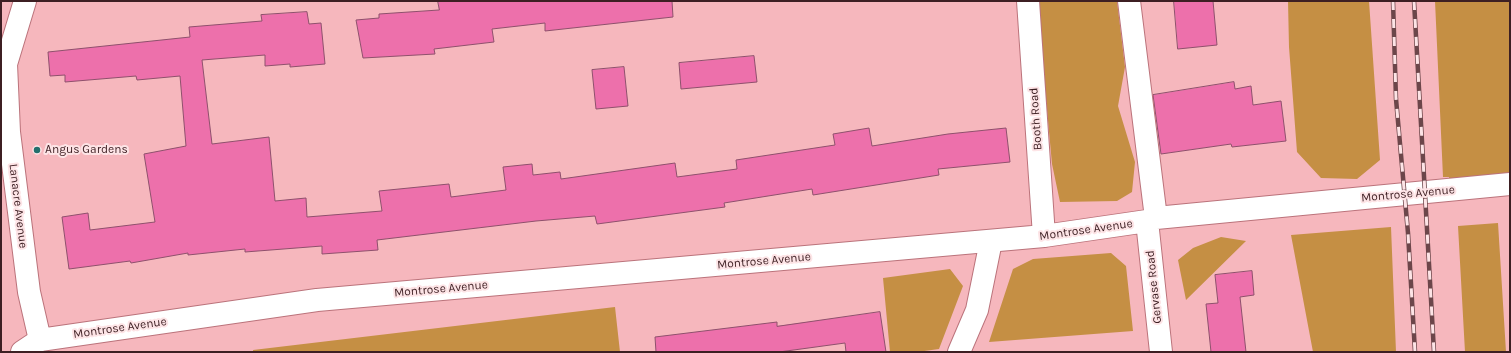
<!DOCTYPE html>
<html>
<head>
<meta charset="utf-8">
<style>
  body { margin:0 }
  #map { position:relative; width:1511px; height:353px; overflow:hidden; background:#f6b7bd; font-family:Karla,sans-serif }
  canvas { display:block }
  .frame { position:absolute; inset:0; border:2px solid #3d1f23; pointer-events:none }
</style>
</head>
<body>
<div id="map">
<canvas width="1511" height="353"></canvas>
<div class="frame"></div>
</div>
<script>
const ctx = document.querySelector('canvas').getContext('2d');
ctx.lineJoin = 'round';
function paint(path, color) { ctx.fillStyle = color; ctx.fill(path, 'evenodd'); }
function strokePath(path, color, width, dash) { ctx.strokeStyle = color; ctx.lineWidth = width; ctx.lineCap = dash ? 'butt' : 'round'; ctx.setLineDash(dash || []); ctx.stroke(path); }
function drawText(font, color, halo, rows, align = 'center') {
  ctx.font = font + ' Karla,sans-serif'; ctx.lineWidth = 4; ctx.setLineDash([]); ctx.textBaseline = 'middle'; ctx.strokeStyle = halo; ctx.fillStyle = color; for (const [text, x, y, turn = 0] of rows) {
    ctx.save(); ctx.translate(x, y); ctx.rotate((+turn || 0) * Math.PI / 180); ctx.textAlign = isNaN(turn) ? turn : align; if (halo) ctx.strokeText(text, 0, 0); ctx.fillText(text, 0, 0); ctx.restore();
  }
}
paint(new Path2D(`
  M1037 1H1117L1125 67 1118 106 1135 162 1132 192 1117 201 1060 202 1052 164Z
  M1288 1H1369L1380 160 1357 179 1321 178 1297 152 1289 47Z
  M1435 1H1510V184L1450 189 1449 177H1443Z
  M1498 223 1506 352H1465L1458 226Z
  M1391 227 1396 352H1313L1291 235Z
  M1221 237 1246 241 1186 300 1178 260 1193 248Z
  M1111 253 1126 266 1133 331 989 342 1013 269 1033 259Z
  M950 269 963 286 939 349 917 352H890L883 278Z
  M615 307 620 352H253V350Z`), '#c58f44');
const building = new Path2D(`
  M438 1H672L673 17 545 31V23L492 29 494 42 434 49 435 54 363 58 356 20 379 18V14L439 10Z
  M1174 1H1213L1217 45 1178 49Z
  M307 12 309 24 321 23 325 64 290 67V64L265 66V55L202 60 212 144 269 137 275 201 306 198 307 217 382 211 379 191 449 184 451 197 506 190 503 167 532 164 533 175 560 172 561 179 675 163 677 177 737 169 736 160 835 145 833 134 869 128 872 146 948 134 1006 128 1010 162 938 169 939 175 813 195 812 189 724 203 725 207 597 224 595 216 536 221 377 240 378 250 322 254V246L245 252V249L188 255V253L131 263 130 261 69 269 62 217 88 213 90 230 155 222 144 154 186 146 180 76 137 80 136 76 65 82V75L50 76 48 52 190 37 189 27 262 21 261 15Z
  M754 56 757 82 681 89 679 63Z
  M624 67 628 106 596 109 592 70Z
  M1234 82 1235 89 1251 86 1253 105 1281 101 1286 141 1232 147 1231 144 1161 154 1153 95Z
  M1252 271 1254 295 1240 297 1246 352H1211L1206 304 1218 303 1215 275Z
  M880 312 886 352H846L845 343 779 352H656L655 337 777 322V326Z`);
paint(building, '#ed70ab');
strokePath(building, '#8e506c', 1);
const minor = new Path2D(`
  M959 352 977 310 991 241`);
const tertiary = new Path2D(`
  M25 1 6 64 9 132 29 292 40 340
  M1028 1 1044 236
  M1129 1 1156 218
  M1147 221 1161 352
  M22 352 40 340 317 300 1044 236 1147 221 1156 218 1510 184`);
strokePath(minor, '#bb737b', 24);
strokePath(tertiary, '#bb737b', 24);
strokePath(minor, '#fff', 22);
strokePath(tertiary, '#fff', 22);
const rail = new Path2D(`
  M1393 1 1396 99 1408 233 1415 352
  M1414 1 1434 352`);
strokePath(rail, '#6c464a', 4.5);
strokePath(rail, '#fde4e6', 3, [9]);
for (const [x, y, r, color] of [
  [37,150,4,"#246f6d"]
]) { const dot = new Path2D(); dot.arc(x, y, r, 0, 2 * Math.PI); ctx.fillStyle = color; ctx.fill(dot); strokePath(dot, '#fde4e6', 1.5); }
drawText('12px', '#3d1f23', '#fde4e6', [
  ["Booth Road",1036,119,-94],
  ["Montrose Avenue",1408,194,-5],
  ["Lanacre Avenue",18,206,83],
  ["Montrose Avenue",1086,230,-8],
  ["Montrose Avenue",764,261,-5],
  ["Gervase Road",1154,287,-96],
  ["Montrose Avenue",441,289,-5],
  ["Montrose Avenue",120,328,-8]
]);
drawText('12px', '#3d1f23', '#fde4e6', [
  ["Angus Gardens",45,150]
], 'left');
</script>
</body>
</html>
